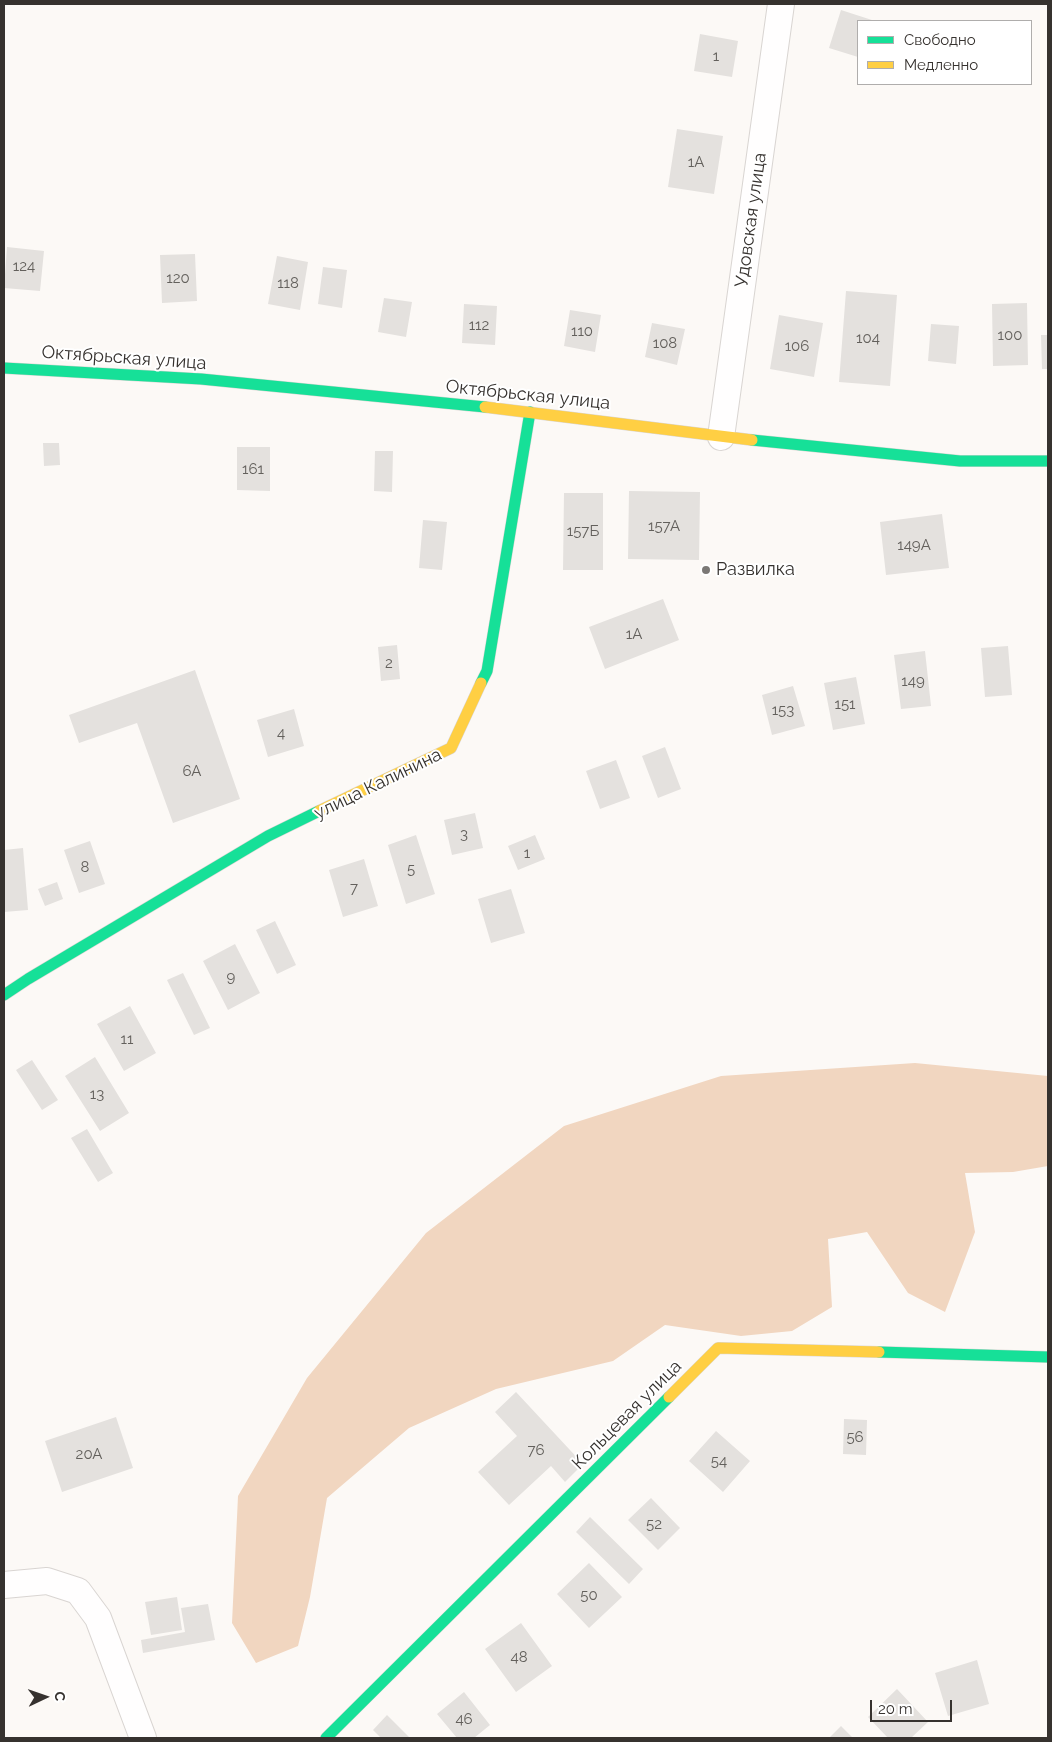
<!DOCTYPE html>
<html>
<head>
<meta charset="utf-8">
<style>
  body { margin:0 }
  #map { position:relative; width:1052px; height:1742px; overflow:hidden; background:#fcf9f6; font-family:Raleway,sans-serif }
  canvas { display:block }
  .frame { position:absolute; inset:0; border:5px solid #36322f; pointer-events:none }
  .legend { position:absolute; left:857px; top:20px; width:175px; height:65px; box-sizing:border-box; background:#fff; border:1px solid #afadac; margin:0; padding:6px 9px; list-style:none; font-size:15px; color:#36322f }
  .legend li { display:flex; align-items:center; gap:10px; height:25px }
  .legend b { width:25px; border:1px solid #afadac }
  .north { position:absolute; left:20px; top:1672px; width:50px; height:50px; -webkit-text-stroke:4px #fff; paint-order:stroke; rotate:87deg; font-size:14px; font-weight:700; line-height:20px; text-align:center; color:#36322f }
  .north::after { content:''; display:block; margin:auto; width:18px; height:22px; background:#36322f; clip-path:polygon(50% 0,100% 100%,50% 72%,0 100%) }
  .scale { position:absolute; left:870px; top:1700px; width:82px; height:22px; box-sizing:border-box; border:2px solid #36322f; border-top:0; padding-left:6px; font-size:15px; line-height:18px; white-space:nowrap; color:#36322f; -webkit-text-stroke:4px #fff; paint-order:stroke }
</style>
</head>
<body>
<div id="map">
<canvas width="1052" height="1742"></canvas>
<div class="frame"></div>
<ul class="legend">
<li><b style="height:6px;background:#16e098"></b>Свободно</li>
<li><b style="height:6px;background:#ffcf43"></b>Медленно</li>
</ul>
<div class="north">С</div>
<div class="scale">20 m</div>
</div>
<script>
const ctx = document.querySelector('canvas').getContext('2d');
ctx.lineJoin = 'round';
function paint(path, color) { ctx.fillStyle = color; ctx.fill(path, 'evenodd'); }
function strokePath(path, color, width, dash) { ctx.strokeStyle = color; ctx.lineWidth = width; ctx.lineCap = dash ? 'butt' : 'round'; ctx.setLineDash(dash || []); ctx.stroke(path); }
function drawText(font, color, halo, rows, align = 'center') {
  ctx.font = font + ' Raleway,sans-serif'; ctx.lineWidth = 4; ctx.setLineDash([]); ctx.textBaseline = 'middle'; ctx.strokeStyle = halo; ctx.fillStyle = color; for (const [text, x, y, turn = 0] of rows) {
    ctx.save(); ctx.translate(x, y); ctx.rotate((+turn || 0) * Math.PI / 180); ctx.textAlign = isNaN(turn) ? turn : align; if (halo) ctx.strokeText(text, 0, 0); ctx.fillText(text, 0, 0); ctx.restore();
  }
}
paint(new Path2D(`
  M915 1063 1048 1076V1166L1013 1172 965 1173 975 1232 945 1312 908 1293 867 1232 828 1239 832 1307 792 1331 741 1336 665 1325 613 1361 496 1389 409 1428 327 1498 310 1597 298 1646 256 1663 232 1623 238 1496 307 1378 426 1233 564 1126 721 1076Z`), '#f1d6c0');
paint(new Path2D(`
  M841 10 875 21H858V57L829 48Z
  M700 34 738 41 732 77 694 71Z
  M677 129 723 136 714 194 668 187Z
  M7 247 44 251 40 291 4 288Z
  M195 254 197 301 162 303 160 255Z
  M277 256 308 262 300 310 268 304Z
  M323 267 347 270 342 308 318 304Z
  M846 291 897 295 890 386 839 382Z
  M384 298 412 302 406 337 378 332Z
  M1027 303 1028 365 993 366 992 304Z
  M464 304 497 306 495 345 462 343Z
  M570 310 601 315 595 352 564 346Z
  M779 315 823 323 814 377 770 369Z
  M652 323 685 329 677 365 645 357Z
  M931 324 959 326 956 364 928 361Z
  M1041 335H1048V369H1042Z
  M43 443H59L60 465 44 466Z
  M237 447H270V491L237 490Z
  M375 451H393L392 492 374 491Z
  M629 491 700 492 699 560 628 559Z
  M564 493H603V570H563Z
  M942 514 949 568 886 575 880 522Z
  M423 520 447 522 442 570 419 568Z
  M663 599 679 640 605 669 589 627Z
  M397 645 400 679 381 681 378 647Z
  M1008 646 1012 695 985 697 981 648Z
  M925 651 931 706 901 709 894 655Z
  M195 670 240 799 173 823 137 723 79 743 69 715Z
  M856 677 865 724 833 730 824 683Z
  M793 686 805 726 772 735 762 695Z
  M294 709 304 746 268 757 257 720Z
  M665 747 681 789 658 798 642 756Z
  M616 760 630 798 600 809 586 771Z
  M475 813 483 848 452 855 444 820Z
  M416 835 435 894 406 904 388 845Z
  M535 835 545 859 518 870 508 846Z
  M90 841 105 884 79 893 64 850Z
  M23 848 28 910 4 912V850Z
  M364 859 378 906 343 917 329 870Z
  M57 882 63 899 45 906 38 889Z
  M511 889 525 933 491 943 478 899Z
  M275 921 296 965 277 974 256 930Z
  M235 944 260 993 228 1010 203 961Z
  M183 973 210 1028 194 1035 167 980Z
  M130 1006 156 1053 124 1071 97 1024Z
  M95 1057 129 1113 100 1131 65 1076Z
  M32 1060 58 1100 42 1110 16 1070Z
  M87 1129 113 1173 98 1182 71 1138Z
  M516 1392 583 1464 565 1482 551 1466 509 1505 478 1472 517 1436 495 1412Z
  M116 1417 133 1468 62 1492 45 1441Z
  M844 1419 867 1420 866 1455 843 1454Z
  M716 1431 750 1461 723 1492 689 1461Z
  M651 1498 680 1528 658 1550 628 1520Z
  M590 1517 643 1569 629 1584 576 1532Z
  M589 1563 622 1597 589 1628 557 1594Z
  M177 1597 182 1630 151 1635 145 1602Z
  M208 1604 215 1640 143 1653 141 1640 185 1632 181 1608Z
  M521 1623 552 1666 516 1692 485 1649Z
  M977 1660 989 1704 948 1716 935 1673Z
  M897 1689 928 1722 911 1738H888L868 1717Z
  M464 1692 490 1725 474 1738H457L437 1714Z
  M387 1715 410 1738H381L373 1730Z
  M841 1726 853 1738H829Z`), '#e4e1de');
const street = new Path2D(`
  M721 437 781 4
  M4 1585 47 1581 78 1591 98 1618 143 1738`);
const fast = new Path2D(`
  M4 368 201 379 485 407
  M752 440 960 461H1048
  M481 683 487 671 530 412
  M4 995 28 979 268 836 319 811
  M879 1352 1048 1357
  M326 1738 669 1397`);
const slow = new Path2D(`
  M485 407 752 440
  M319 811 451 748 481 683
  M669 1397 718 1348 879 1352`);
strokePath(street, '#d9d5d2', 28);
strokePath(fast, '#d9d5d2', 12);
strokePath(slow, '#d9d5d2', 12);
strokePath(street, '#fffefe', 26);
strokePath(fast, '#16e098', 11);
strokePath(slow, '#ffcf43', 11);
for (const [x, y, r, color] of [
  [706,570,5,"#7b7875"]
]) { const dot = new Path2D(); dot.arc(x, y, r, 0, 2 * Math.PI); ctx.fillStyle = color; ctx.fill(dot); strokePath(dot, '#fff', 2); }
drawText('15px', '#63605c', null, [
  ["1",716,56],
  ["1А",696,162],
  ["124",24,266],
  ["120",178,278],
  ["118",288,283],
  ["112",479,325],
  ["110",582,331],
  ["100",1010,335],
  ["104",868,338],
  ["108",665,343],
  ["106",797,346],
  ["161",253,469],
  ["157А",664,526],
  ["157Б",583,531],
  ["149А",914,545],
  ["1А",634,634],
  ["2",389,663],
  ["149",913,681],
  ["151",845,704],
  ["153",783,710],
  ["4",281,733],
  ["6А",192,771],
  ["3",464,834],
  ["1",527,853],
  ["8",85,867],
  ["5",411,869],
  ["7",354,888],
  ["9",231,977],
  ["11",127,1039],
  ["13",97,1094],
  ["56",855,1437],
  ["76",536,1450],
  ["20А",89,1454],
  ["54",719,1461],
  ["52",654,1524],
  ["50",589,1595],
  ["48",519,1657],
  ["46",464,1719]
]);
drawText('18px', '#36322f', '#fff', [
  ["Удовская улица",751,220,-82],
  ["Октябрьская улица",124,358,4],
  ["Октябрьская улица",528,395,6],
  ["улица Калинина",378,784,-26],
  ["Кольцевая улица",627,1415,-45]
]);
drawText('18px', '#36322f', '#fff', [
  ["Развилка",716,570]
], 'left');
</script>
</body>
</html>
